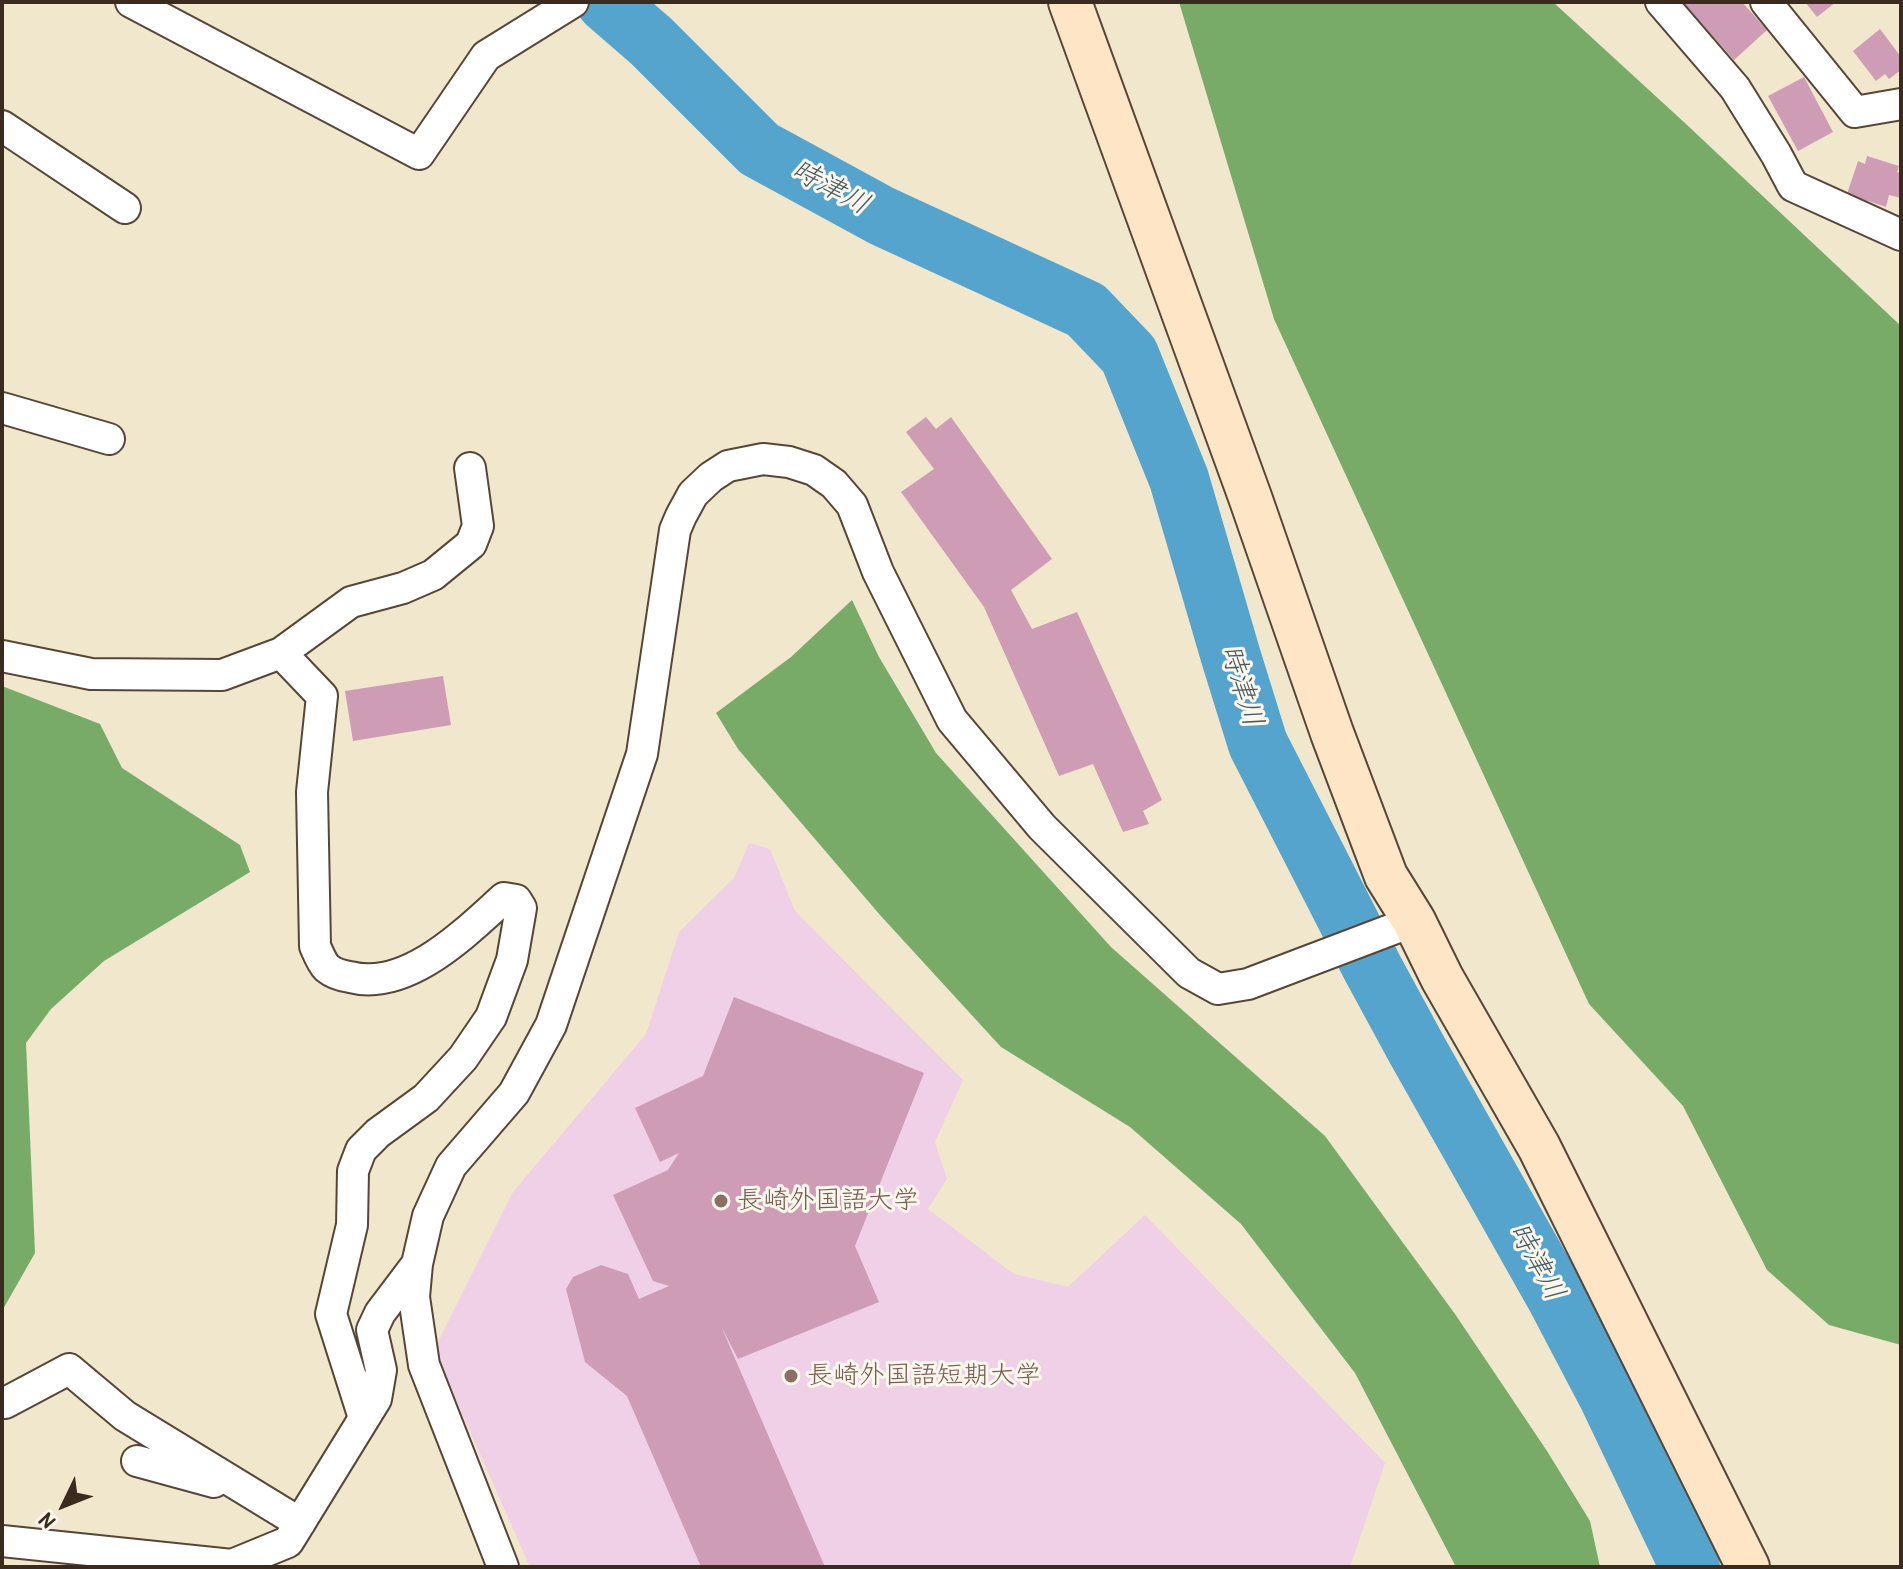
<!DOCTYPE html>
<html>
<head>
<meta charset="utf-8">
<style>
  body { margin:0 }
  #map { position:relative; width:1903px; height:1569px; overflow:hidden; background:#f1e7cc; font-family:"Patrick Hand",sans-serif }
  canvas { display:block }
  .frame { position:absolute; inset:0; border:4px solid #3b2a1e; pointer-events:none }
  .north { position:absolute; left:24px; top:1465px; width:80px; height:80px; -webkit-text-stroke:6px #fbf7ec; paint-order:stroke; rotate:227deg; font-size:22px; font-weight:700; line-height:32px; text-align:center; color:#3b2a1e }
  .north::after { content:''; display:block; margin:auto; width:28px; height:36px; background:#3b2a1e; clip-path:polygon(50% 0,100% 100%,50% 72%,0 100%) }
</style>
</head>
<body>
<div id="map">
<canvas width="1903" height="1569"></canvas>
<div class="frame"></div>
<div class="north">N</div>
</div>
<script>
const ctx = document.querySelector('canvas').getContext('2d');
ctx.lineJoin = 'round';
function paint(path, color) { ctx.fillStyle = color; ctx.fill(path, 'evenodd'); }
function strokePath(path, color, width, dash) { ctx.strokeStyle = color; ctx.lineWidth = width; ctx.lineCap = dash ? 'butt' : 'round'; ctx.setLineDash(dash || []); ctx.stroke(path); }
function drawText(font, color, halo, rows, align = 'center') {
  ctx.font = font + ' "Patrick Hand","Klee One",sans-serif'; ctx.lineWidth = 6; ctx.setLineDash([]); ctx.textBaseline = 'middle'; ctx.strokeStyle = halo; ctx.fillStyle = color; for (const [text, x, y, turn = 0] of rows) {
    ctx.save(); ctx.translate(x, y); ctx.rotate((+turn || 0) * Math.PI / 180); ctx.textAlign = isNaN(turn) ? turn : align; if (halo) ctx.strokeText(text, 0, 0); ctx.fillText(text, 0, 0); ctx.restore();
  }
}
paint(new Path2D(`
  M749 843 770 849 795 911 963 1080 935 1142 947 1179 928 1209 1014 1274 1068 1287 1145 1215 1385 1463 1350 1567H530L434 1350 513 1192 646 1034 679 932 734 878Z`), '#efd0e7');
paint(new Path2D(`
  M1179 2H1553L1686 124 1901 326V1345L1829 1325 1767 1270 1683 1106 1589 1004 1274 319Z
  M852 600 879 657 936 753 1111 947 1325 1136 1455 1314 1547 1451 1590 1521 1600 1567H1456L1355 1373 1241 1224 1130 1127 1001 1047 880 915 738 749 716 713 791 657Z
  M2 686 100 724 122 768 240 845 250 872 104 961 51 1009 26 1043 35 1253 2 1311Z`), '#78ab67');
strokePath(new Path2D(`
  M606 2 651 41 759 149 882 216 1086 310 1129 355 1179 479 1231 657 1258 744 1373 969 1417 1050 1557 1298 1609 1397 1690 1567`), '#54a4ce', 60);
paint(new Path2D(`
  M1672 2H1742L1767 30 1734 60 1701 23 1694 28Z
  M1805 2H1836L1817 17Z
  M1880 29 1901 57V70L1889 79 1885 74 1876 81 1853 51Z
  M1804 77 1833 132 1798 151 1768 96Z
  M1867 156 1899 166 1897 172 1901 173V198L1889 195 1886 207 1847 194 1858 161 1865 164Z
  M926 417 936 429 951 417 1052 559 1011 590 1032 629 1077 612 1162 800 1143 811 1149 824 1123 832 1093 764 1059 776 984 607 901 492 934 469 906 432Z
  M443 676 451 725 353 741 345 691Z
  M734 997 924 1073 855 1246 879 1302 738 1359 721 1326 825 1567H701L627 1396 585 1362 566 1289 573 1277 601 1265 628 1274 639 1299 669 1286 653 1281 613 1195 668 1170 679 1153 660 1162 635 1108 703 1076Z`), '#ce9db5');
const street = new Path2D(`
  M131 2 419 154 486 56 573 2
  M1661 2 1735 88 1776 154 1793 186 1901 235
  M1766 2 1855 112 1901 104
  M2 126 125 208
  M2 408 109 439
  M281 653 322 696 312 792 315 946C318 953 322 963 327 968 333 973 343 976 350 977 407 992 465 933 504 898L516 900 521 908 512 960 491 1017 463 1058 426 1098 378 1133 361 1150 353 1171 352 1225 331 1314 364 1418
  M2 656 91 674 222 675 281 653 351 602 403 588 433 575 471 544 478 526 470 468
  M5 1403 69 1369 125 1416 300 1523
  M137 1461 214 1482
  M2 1541 232 1565 288 1542 376 1399 381 1370 372 1330 380 1313 417 1264
  M503 1567 424 1365 414 1297 417 1264 428 1216 451 1166 514 1093 551 1025 642 754 675 530 681 516 693 494 711 477 728 466 763 459 789 462 814 470 834 484 852 505 878 572 952 720 1042 827 1189 973 1218 989 1248 984 1414 921`);
const secondary = new Path2D(`
  M1070 2 1250 497 1332 733 1386 876 1414 921 1442 978 1539 1147 1748 1567`);
strokePath(street, '#564638', 34);
strokePath(secondary, '#564638', 46);
strokePath(street, '#fff', 30);
strokePath(secondary, '#fee5c5', 42);
for (const [x, y, r, color] of [
  [721,1201,8,"#8d6e63"],
  [791,1376,8,"#8d6e63"]
]) { const dot = new Path2D(); dot.arc(x, y, r, 0, 2 * Math.PI); ctx.fillStyle = color; ctx.fill(dot); strokePath(dot, '#fbf7ec', 3); }
drawText('26px', '#785e54', '#fbf7ec', [
  ["長崎外国語大学",737,1201],
  ["長崎外国語短期大学",807,1376]
], 'left');
drawText('italic 28px', '#455b64', '#fbf7ec', [
  ["時津川",830,188,28],
  ["時津川",1241,686,73],
  ["時津川",1536,1262,61]
]);
</script>
</body>
</html>
